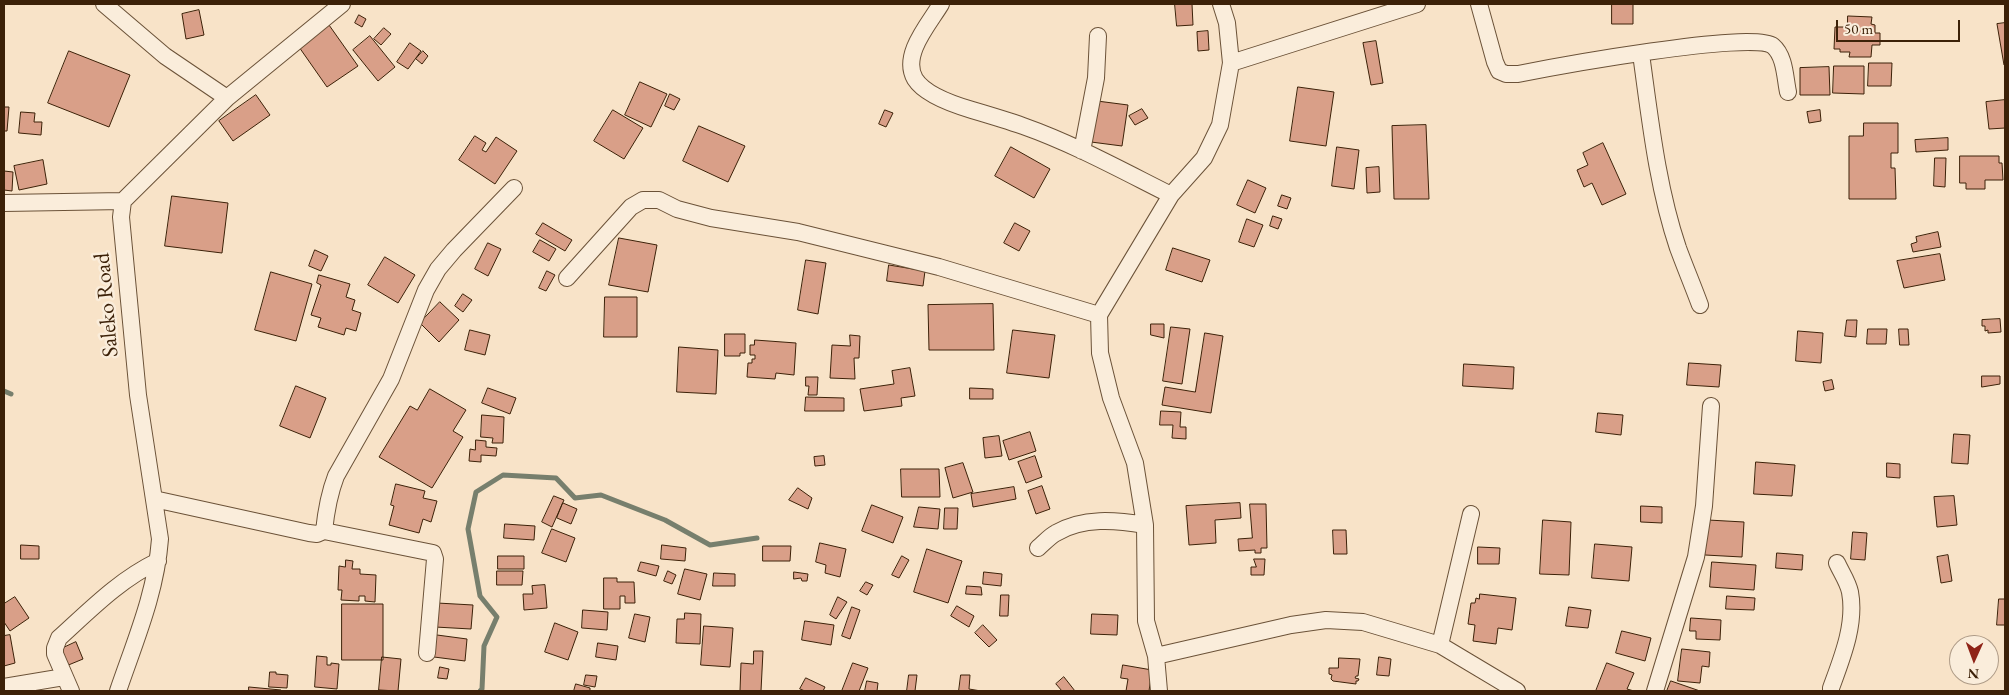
<!DOCTYPE html>
<html>
<head>
<meta charset="utf-8">
<style>
  body { margin:0 }
  #map { position:relative; width:2009px; height:695px; overflow:hidden; background:#f8e3c8; font-family:"EB Garamond",serif }
  canvas { display:block }
  .frame { position:absolute; inset:0; border:5px solid #3c2108; pointer-events:none }
  .north { position:absolute; left:1949px; top:635px; width:50px; height:50px; box-sizing:border-box; background:#faeddb; border:1px solid #ae9b87; border-radius:50%; rotate:182deg; font-size:14px; font-weight:700; line-height:20px; text-align:center; color:#3c2108 }
  .north::after { content:''; display:block; margin:auto; width:18px; height:22px; background:#8f2418; clip-path:polygon(50% 0,100% 100%,50% 72%,0 100%) }
  .scale { position:absolute; left:1836px; top:20px; width:124px; height:22px; box-sizing:border-box; border:2px solid #3c2108; border-top:0; padding-left:6px; font-size:15px; line-height:18px; white-space:nowrap; color:#3c2108; -webkit-text-stroke:4px #faeddb; paint-order:stroke }
</style>
</head>
<body>
<div id="map">
<canvas width="2009" height="695"></canvas>
<div class="frame"></div>
<div class="north">N</div>
<div class="scale">50 m</div>
</div>
<script>
const ctx = document.querySelector('canvas').getContext('2d');
ctx.lineJoin = 'round';
function strokePath(path, color, width, dash) { ctx.strokeStyle = color; ctx.lineWidth = width; ctx.lineCap = dash ? 'butt' : 'round'; ctx.setLineDash(dash || []); ctx.stroke(path); }
function paint(path, color) { ctx.fillStyle = color; ctx.fill(path, 'evenodd'); }
function drawText(font, color, halo, rows, align = 'center') {
  ctx.font = font + ' "EB Garamond",serif'; ctx.lineWidth = 5; ctx.setLineDash([]); ctx.textBaseline = 'middle'; ctx.strokeStyle = halo; ctx.fillStyle = color; for (const [text, x, y, turn = 0] of rows) {
    ctx.save(); ctx.translate(x, y); ctx.rotate((+turn || 0) * Math.PI / 180); ctx.textAlign = isNaN(turn) ? turn : align; if (halo) ctx.strokeText(text, 0, 0); ctx.fillText(text, 0, 0); ctx.restore();
  }
}
strokePath(new Path2D(`
  M4 391 11 394
  M480 691 482 689 484 646 497 617 480 596 468 529 476 492 503 475 556 478 575 498 601 495 665 520 710 545 757 538`), '#777f6d', 5);
const building = new Path2D(`
  M1175 4H1192L1193 25 1177 26Z
  M1612 4H1633V24H1612Z
  M199 10 204 35 186 39 182 14Z
  M359 15 366 19 362 27 355 23Z
  M1848 16 1872 17 1871 24 1875 25V33H1880V45H1872L1871 57H1849L1850 52H1840V49H1834L1835 27H1847Z
  M2005 23V65H2004L1997 24Z
  M329 25 358 66 327 87 299 47Z
  M384 28 391 34 381 45 374 39Z
  M1208 31 1209 50 1198 51 1197 32Z
  M370 36 395 67 378 81 353 50Z
  M1376 41 1383 83 1371 85 1363 43Z
  M410 43 421 51 408 69 397 62Z
  M69 51 130 75 109 127 48 103Z
  M423 51 428 56 422 64 416 59Z
  M1869 63H1892L1891 86H1868Z
  M1834 66H1864V94L1833 93Z
  M1829 67 1830 95H1800V68Z
  M640 82 667 94 651 127 625 115Z
  M1298 87 1334 92 1326 146 1290 141Z
  M670 94 680 99 674 110 665 106Z
  M256 95 270 115 233 141 219 121Z
  M2005 100V128L1989 129 1986 102Z
  M1097 101 1128 105 1122 146 1091 142Z
  M4 107H9L7 131H4Z
  M1142 109 1148 118 1135 125 1129 116Z
  M613 110 643 128 624 159 594 141Z
  M885 110 893 113 886 127 879 124Z
  M1820 110 1821 121 1809 123 1807 112Z
  M21 112 35 113 34 122H42L41 135 19 133Z
  M1864 123H1898V153H1891V168H1895L1896 199H1849V136H1863Z
  M1426 125 1429 199H1394L1392 126Z
  M699 126 745 146 728 182 683 161Z
  M475 136 486 143 482 150 486 152 496 137 517 151 495 184 459 160Z
  M1948 138V150L1916 152 1915 140Z
  M1603 143 1626 194 1602 205 1592 183 1584 187 1577 170 1588 165 1583 153Z
  M1011 147 1050 169 1034 198 995 176Z
  M1337 147 1359 150 1354 189 1332 186Z
  M1960 156H1999V163H2002L2003 180H1985V189H1966V183H1960Z
  M1935 158H1946L1945 187 1934 186Z
  M43 160 47 184 19 190 14 166Z
  M1379 167 1380 192 1367 193 1366 168Z
  M4 171 13 172 12 191 4 190Z
  M1248 180 1266 188 1255 213 1237 205Z
  M1282 195 1291 198 1287 209 1278 206Z
  M172 196 228 203 222 253 165 246Z
  M1273 216 1282 219 1278 229 1270 226Z
  M1247 219 1263 225 1254 247 1239 242Z
  M543 223 572 240 565 251 536 234Z
  M1015 223 1030 231 1019 251 1004 243Z
  M1938 232 1941 247 1913 252 1911 244 1917 242 1916 237Z
  M619 238 657 245 648 292 609 285Z
  M540 240 556 249 549 261 533 252Z
  M488 243 501 249 488 276 475 269Z
  M1173 248 1210 260 1202 282 1166 270Z
  M315 250 328 256 321 271 309 266Z
  M1940 254 1945 280 1904 288 1897 261Z
  M385 257 415 275 398 303 368 285Z
  M806 260 826 263 818 314 798 310Z
  M889 265 925 271 923 286 887 281Z
  M547 271 555 275 546 291 539 288Z
  M271 272 312 284 296 341 255 330Z
  M319 275 350 284 346 297 355 300 352 310 361 313 356 331 346 328 344 335 318 327 321 318 311 315 321 285 317 283Z
  M463 294 472 300 463 312 455 306Z
  M605 297H637V337H604Z
  M440 302 459 320 439 342 420 323Z
  M993 304 994 350H929L928 305Z
  M2000 319 2001 332 1988 333V330L1985 331V326H1982V320Z
  M1847 320H1857L1856 337 1845 336Z
  M1151 324H1164V338L1151 335Z
  M1171 327 1190 329 1182 384 1163 381Z
  M1868 329H1887L1886 344H1867Z
  M1899 329H1908L1909 345H1900Z
  M470 330 490 335 485 355 465 350Z
  M1013 330 1055 335 1049 378 1007 373Z
  M1798 331 1823 333 1821 363 1796 361Z
  M1205 333 1223 336 1211 413 1162 405 1165 387 1195 392Z
  M725 334H745V353H740V356H725Z
  M850 335 860 336 859 358H854L855 379 830 378 832 345 850 346Z
  M755 340 796 343 794 375 776 373 775 379 747 377 748 363H752V359H755V355H750V345H754Z
  M679 347 718 350 716 394 677 392Z
  M1689 363 1721 365 1719 387 1687 385Z
  M1464 364 1514 367 1513 389 1463 386Z
  M910 368 915 396 901 398 902 406 864 411 860 389 894 384 892 371Z
  M1982 376H2000V384L1982 387Z
  M806 377H818L817 395H808L809 386H806Z
  M1832 380 1834 389 1825 391 1823 382Z
  M296 386 326 398 310 438 280 426Z
  M488 388 516 398 510 414 482 403Z
  M970 388 993 389V399H970Z
  M430 389 466 410 453 431 463 437 432 488 379 457 410 406 417 410Z
  M806 397 844 398V411H805Z
  M1161 411 1181 412 1180 427H1186V439L1172 438 1173 425H1160Z
  M1598 413 1623 415 1621 435 1596 432Z
  M482 415 504 417 503 443H492L493 438 481 437Z
  M1030 432 1036 451 1009 460 1003 441Z
  M1954 434 1970 435 1968 464 1952 463Z
  M999 436 1002 456 985 458 983 438Z
  M476 440 486 441V447L497 448 496 456 481 455V462L469 461 470 449 475 450Z
  M824 456 825 465 815 466 814 457Z
  M1035 456 1042 477 1026 483 1018 462Z
  M1756 462 1795 465 1792 496 1754 494Z
  M963 463 973 492 953 498 945 468Z
  M1887 463 1900 464V478L1887 477Z
  M901 469H939L940 497H902Z
  M396 484 425 491 423 498 437 501 431 522 423 519 419 533 389 525 394 506 391 505Z
  M1042 486 1050 509 1036 514 1028 491Z
  M1014 487 1016 499 973 507 971 494Z
  M798 488 812 498 808 509 789 500Z
  M554 496 564 500 552 527 542 522Z
  M1954 496 1957 525 1937 527 1934 497Z
  M563 503 577 509 571 524 557 518Z
  M1240 503 1241 518 1215 520 1216 543 1189 545 1186 506Z
  M1250 504H1266L1267 548H1261V553H1255V550L1239 551 1238 539 1252 538Z
  M872 505 903 517 893 543 862 531Z
  M1641 506 1662 507V523L1641 522Z
  M919 507 940 509 938 529 914 527Z
  M945 508H958L957 529H944Z
  M1543 520 1571 522 1569 575 1540 574Z
  M1708 520 1744 522 1742 557 1705 555Z
  M505 524 535 526 534 540 504 538Z
  M552 529 575 538 566 562 542 553Z
  M1333 530H1346L1347 554H1334Z
  M1853 532 1867 533 1865 560 1851 559Z
  M820 543 846 549 840 577 825 573 826 565 816 562Z
  M1595 544 1632 547 1629 581 1592 578Z
  M21 545 39 546V559H21Z
  M662 545 686 548 685 561 661 559Z
  M763 546H791L790 561H763Z
  M1478 547 1500 548 1499 564H1478Z
  M927 549 962 561 948 603 914 592Z
  M1777 553 1803 555 1802 570 1776 568Z
  M1948 555 1952 581 1941 583 1937 557Z
  M498 556H524V569H498Z
  M902 556 909 560 899 578 892 575Z
  M1254 559H1265L1264 575H1251V567H1256Z
  M346 560 353 561 352 569H360V574L376 575 375 602 365 601V596H359V601L341 600 342 590H338L339 566 345 567Z
  M641 562 659 566 656 576 638 571Z
  M1712 562 1756 565 1754 590 1710 587Z
  M685 569 707 574 700 600 678 594Z
  M497 571H523L522 585H497Z
  M668 571 676 575 672 584 664 581Z
  M794 572 808 574 807 581H802L801 578 794 579Z
  M984 572 1002 574 1001 586 983 584Z
  M714 573 735 574V586H713Z
  M604 578H617V582H634L635 603H625V596H620V609H604Z
  M866 582 873 585 867 595 860 591Z
  M545 585 547 608 524 610 523 594H533L532 586Z
  M967 586 981 587 982 595 966 594Z
  M1480 594 1516 598 1512 630 1498 628 1496 644 1473 641 1475 625 1468 624 1471 603H1475L1476 598 1479 599Z
  M1001 595H1009L1008 616H1000Z
  M1727 596 1755 598 1754 610 1726 609Z
  M15 597 29 618 10 631 4 622V604Z
  M838 597 847 602 836 619 830 615Z
  M1999 599H2005V625H1997Z
  M437 603 473 605 471 629 435 627Z
  M342 604H383V660H342Z
  M957 606 974 616 969 627 951 616Z
  M852 607 860 610 850 639 842 636Z
  M1569 607 1591 610 1588 628 1566 626Z
  M583 610 608 612 607 630 582 628Z
  M685 613 701 614 700 644 676 643 677 619H684Z
  M635 614 650 617 645 642 629 638Z
  M1092 614 1118 615 1117 635 1091 634Z
  M1691 618 1721 620 1720 640 1696 639V631H1690Z
  M805 621 834 625 831 645 802 640Z
  M555 623 578 632 568 660 545 652Z
  M983 625 997 640 989 647 975 633Z
  M704 626 733 628 730 667 701 665Z
  M1622 631 1651 638 1645 661 1616 653Z
  M10 635 15 663 4 666V636Z
  M437 635 467 639 465 661 434 657Z
  M76 642 83 659 66 666 59 650Z
  M598 643 618 646 616 660 596 657Z
  M1682 649 1710 652 1709 667 1702 666 1700 683 1678 681Z
  M754 651H763L761 691H740L741 663 753 664Z
  M317 656 327 657V665H331V663L339 664 337 689 315 687Z
  M382 657 401 659 398 691 379 690Z
  M1379 657 1391 659 1389 676 1377 675Z
  M1339 658 1360 659 1358 676H1356L1355 678 1359 679 1358 681H1356V684L1333 681 1331 679 1332 675 1329 674V668H1338Z
  M853 663 868 668 859 691H842Z
  M1607 663 1634 673 1627 689 1634 691H1596Z
  M1123 665 1152 670 1149 691H1126L1128 679 1121 678Z
  M440 667 449 669 447 679 438 678Z
  M270 672H276V674L288 675 287 688 269 687Z
  M586 675 597 676 595 687 584 685Z
  M909 675H917L915 691H907Z
  M961 675H970L969 689 981 691H959Z
  M1064 677 1075 691H1062L1056 684Z
  M806 678 825 687 823 691H805L800 689Z
  M867 681 878 683 877 691H865Z
  M1671 681 1700 691H1667Z
  M576 684 590 688V691H574Z
  M249 687 281 690V691H249Z`);
paint(building, '#d99f88');
strokePath(building, '#3c2108', 1);
const minor = new Path2D(`
  M104 4 165 56 227 98
  M941 4C929 24 901 55 915 79 925 95 955 105 972 110 989 115 1006 120 1023 126 1074 144 1123 171 1171 195
  M1479 4 1495 62 1499 71 1506 74H1518C1553 67 1753 30 1773 46 1785 56 1785 78 1788 92
  M1641 54C1650 118 1657 186 1678 248 1685 267 1693 286 1700 305
  M1231 63 1417 4
  M1082 151 1096 78 1098 36
  M4 203 123 201
  M567 278 631 207 643 200H659L677 209 711 218 798 232 939 267 1099 315
  M154 499 309 533 317 534 324 531C326 512 329 494 336 476L391 379 426 290 438 269 454 250 514 188
  M324 531 433 553 435 559 427 653
  M1038 548C1044 543 1050 536 1056 533 1083 517 1116 520 1145 525
  M1440 645 1471 514
  M1156 656 1291 625 1326 620 1363 622 1440 645 1517 691
  M4 687 64 677
  M71 691 55 654V648L59 638C91 609 119 580 158 561
  M118 691C135 641 156 593 160 539L138 395 121 217 123 201 227 98 342 4
  M1159 691 1156 656 1146 621 1145 525 1135 463 1111 398 1100 353 1099 315 1171 195 1204 158 1220 125 1231 63 1227 23 1221 4
  M1655 691 1696 557 1704 506 1711 406
  M1831 691V688C1842 658 1856 624 1850 592 1848 582 1841 572 1837 563`);
strokePath(minor, '#6b5238', 18);
strokePath(minor, '#faeddb', 16);
drawText('22px', '#3c2108', '#faeddb', [
  ["Saleko Road",107,305,-95]
]);
</script>
</body>
</html>
